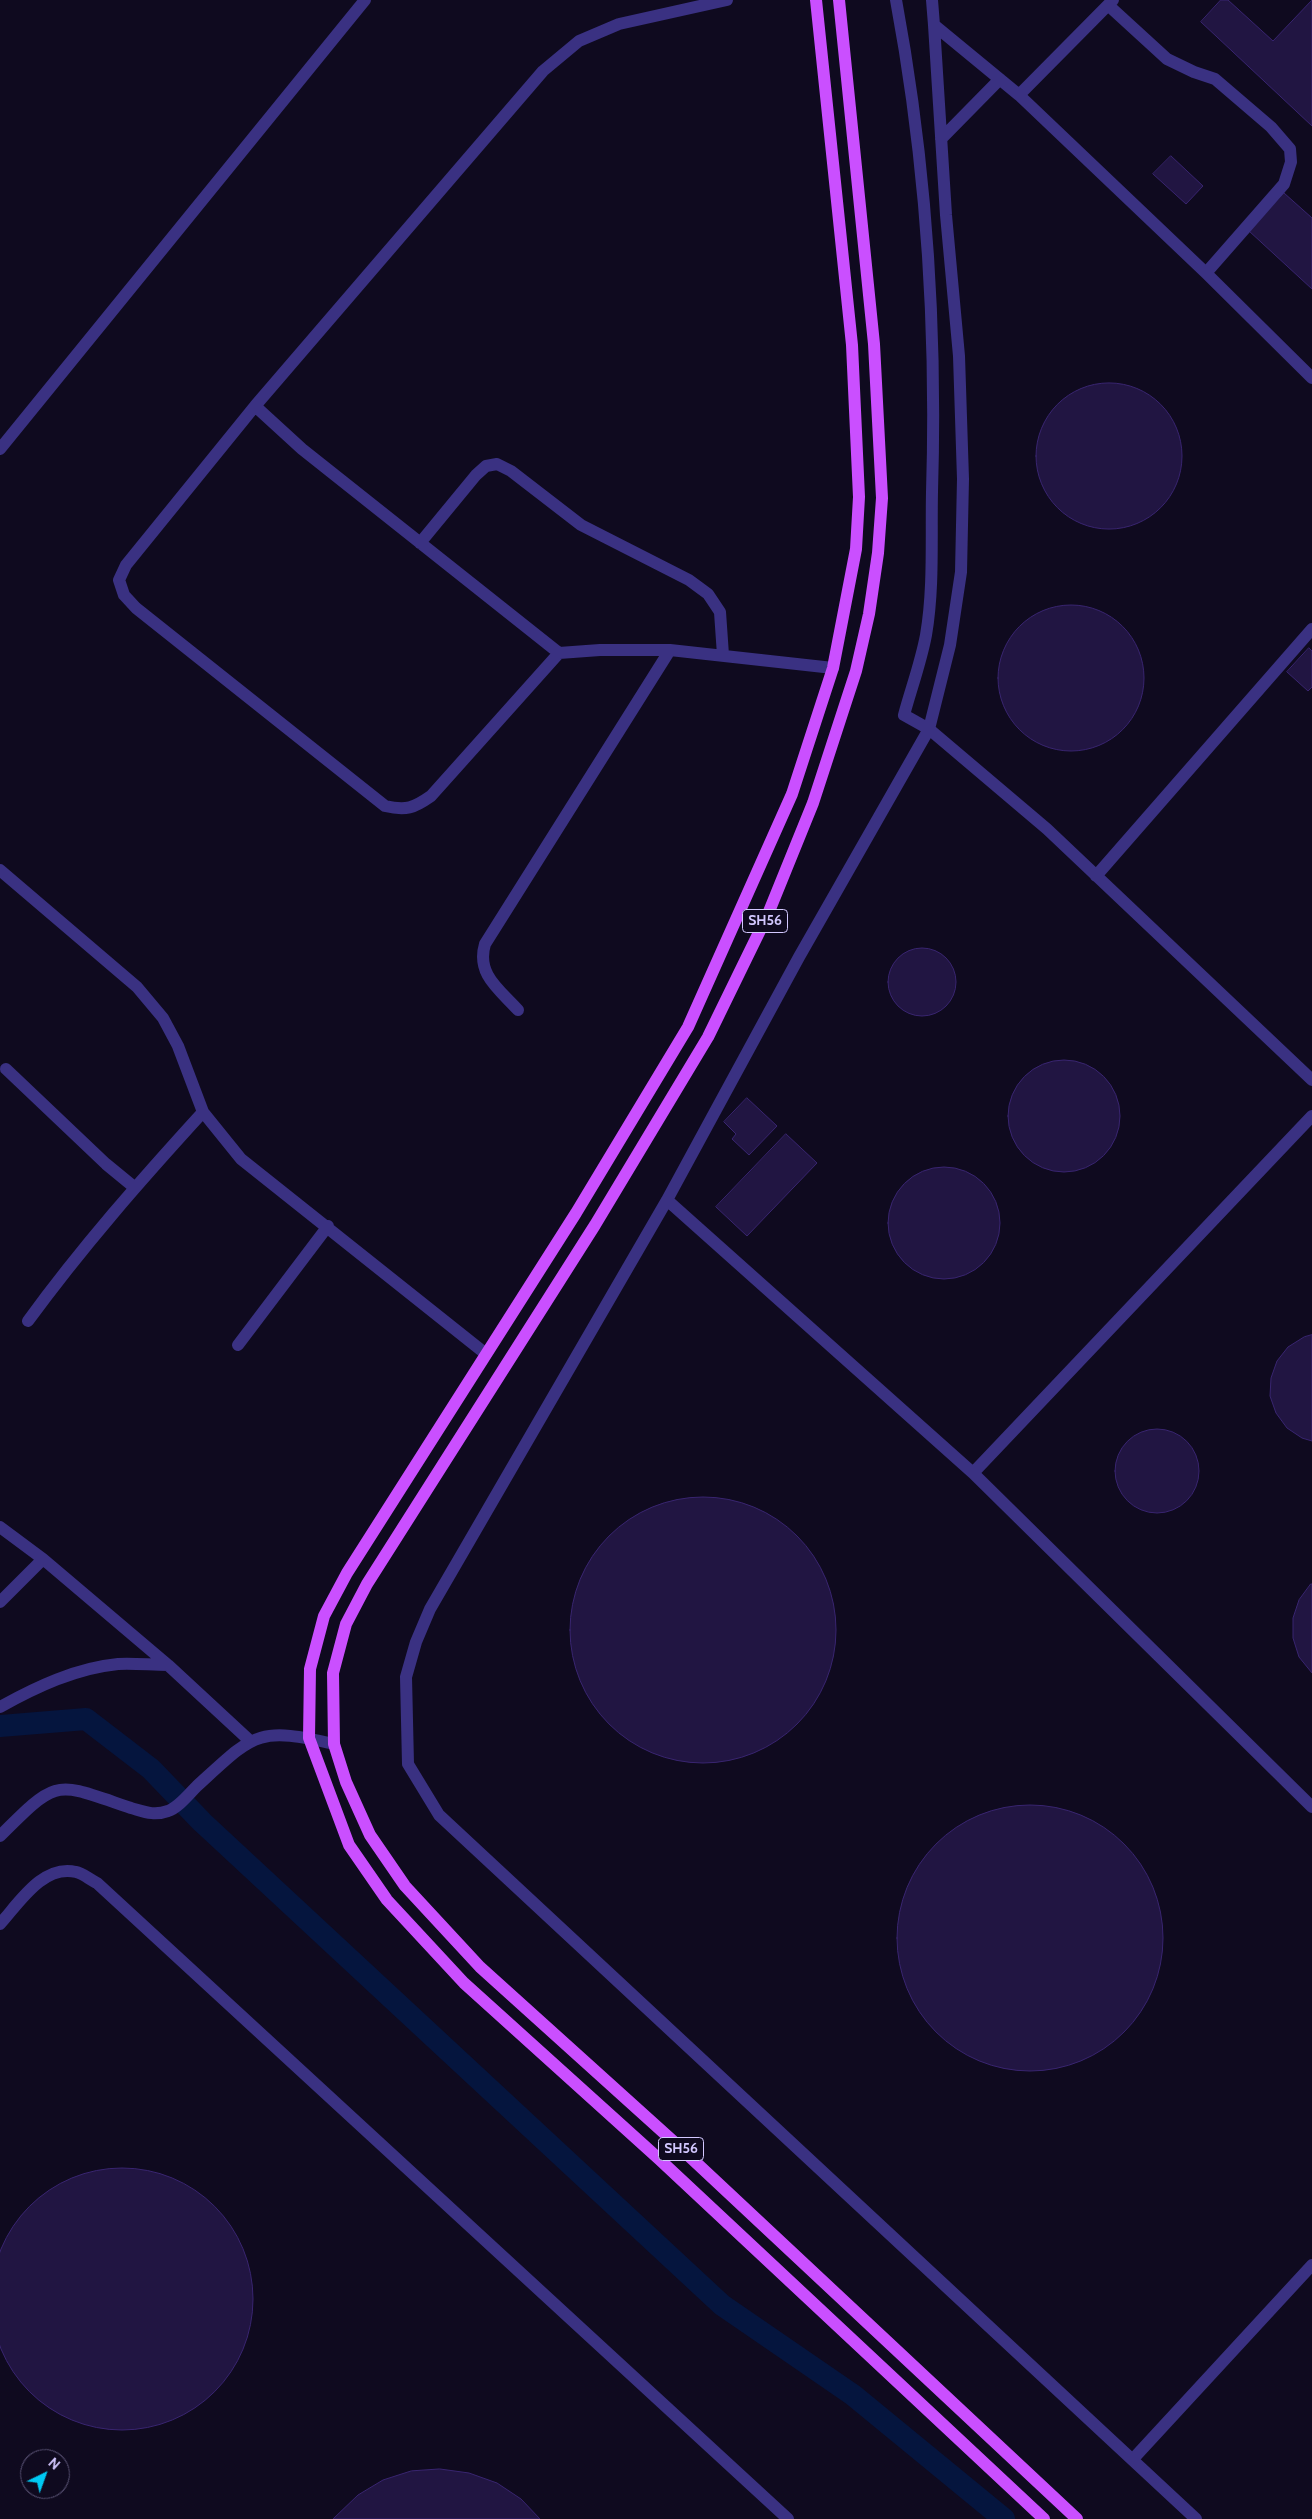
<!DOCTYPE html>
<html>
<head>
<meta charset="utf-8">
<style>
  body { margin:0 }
  #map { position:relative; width:1312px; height:2519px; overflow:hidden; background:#0f0a1f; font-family:Cabin,sans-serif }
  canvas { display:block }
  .north { position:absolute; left:20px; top:2449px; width:50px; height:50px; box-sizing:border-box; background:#0f0a1f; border:1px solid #5d5679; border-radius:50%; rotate:42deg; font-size:14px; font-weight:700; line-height:20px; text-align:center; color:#d3c8ff }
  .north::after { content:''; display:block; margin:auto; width:18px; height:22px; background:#00c9f3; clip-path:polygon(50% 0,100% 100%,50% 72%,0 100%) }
</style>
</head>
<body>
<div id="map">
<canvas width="1312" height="2519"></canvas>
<div class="north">N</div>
</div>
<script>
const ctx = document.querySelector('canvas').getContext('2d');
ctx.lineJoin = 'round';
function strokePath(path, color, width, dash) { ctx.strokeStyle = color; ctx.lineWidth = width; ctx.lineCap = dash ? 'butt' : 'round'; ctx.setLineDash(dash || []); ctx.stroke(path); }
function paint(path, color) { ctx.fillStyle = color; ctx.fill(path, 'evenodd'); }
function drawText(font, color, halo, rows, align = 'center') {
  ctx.font = font + ' Cabin,sans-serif'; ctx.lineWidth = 4; ctx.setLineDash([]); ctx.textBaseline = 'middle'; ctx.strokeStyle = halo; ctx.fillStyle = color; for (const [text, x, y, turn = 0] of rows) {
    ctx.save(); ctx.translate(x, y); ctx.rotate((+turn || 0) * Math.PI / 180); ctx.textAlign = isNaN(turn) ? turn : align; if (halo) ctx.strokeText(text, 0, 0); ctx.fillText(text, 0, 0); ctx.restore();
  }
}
strokePath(new Path2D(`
  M0 1726 86 1719 151 1769 202 1822 722 2305 853 2395 1004 2519`), '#05153e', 22);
const building = new Path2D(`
  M1221 0H1228L1273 41 1312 0V126L1201 22Z
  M1171 156 1203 186 1186 204 1153 174Z
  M1284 193 1312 218V289L1249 231Z
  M1036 456a73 73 0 1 1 146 0a73 73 0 1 1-146 0Z
  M998 678a73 73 0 1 1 146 0a73 73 0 1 1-146 0Z
  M1309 648 1312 651V687L1308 691 1287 672Z
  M888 982a34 34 0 1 1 68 0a34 34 0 1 1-68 0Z
  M1008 1116a56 56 0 1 1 112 0a56 56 0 1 1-112 0Z
  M747 1098 777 1126 749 1155 732 1139 736 1134 724 1122Z
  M786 1134 817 1163 747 1236 716 1207Z
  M888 1223a56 56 0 1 1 112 0a56 56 0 1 1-112 0Z
  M1312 1335V1441L1302 1438 1287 1428 1276 1413 1270 1396 1271 1378 1277 1361 1288 1347 1304 1337Z
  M1115 1471a42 42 0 1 1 84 0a42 42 0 1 1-84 0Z
  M570 1630a133 133 0 1 1 266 0a133 133 0 1 1-266 0Z
  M1311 1584H1312V1673L1299 1657 1293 1638V1618L1299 1600Z
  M897 1938a133 133 0 1 1 266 0a133 133 0 1 1-266 0Z
  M-9 2299a131 131 0 1 1 262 0a131 131 0 1 1-262 0Z
  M440 2469 469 2473 497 2483 521 2499 540 2519H333L358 2495 383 2480 411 2471Z`);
paint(building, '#211542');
strokePath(building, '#392570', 1);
strokePath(new Path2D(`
  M896 0C926 161 937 328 932 492 931 539 934 588 926 635 921 662 911 689 904 715L929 729 1047 829 1312 1080
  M932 0 934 25 1019 95 1206 273 1312 378
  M1108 5 1167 59 1194 72 1215 79 1271 127 1290 149 1291 162 1284 184 1206 273
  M934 25 946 215 959 356 963 479 961 572 950 645 929 729 799 957 667 1200 430 1609 416 1642 406 1677 408 1764 439 1815 1196 2519
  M1019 95 1113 0
  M941 139 1000 79
  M255 406 302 449 559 653 600 650H670L833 668
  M0 449 365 0
  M420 543 476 475 486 466 497 464 511 471 581 525 689 580 708 594 720 612 723 655
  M559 653 431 796C414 808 406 811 385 806L136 608 124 595 119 580 126 565 255 406 543 71 579 41 619 24 727 0
  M0 870 137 987 163 1018 178 1046 203 1112 241 1159 486 1354
  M1096 876 1312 629
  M518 1010C499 989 476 974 485 944L670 650
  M6 1069 106 1164 134 1187
  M1312 1116 973 1473 1312 1807
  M667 1200 973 1473
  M28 1321C82 1247 141 1180 203 1112
  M238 1345 328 1226
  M0 1527 43 1559
  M0 1602 43 1559 168 1665 249 1740
  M0 1707C36 1687 76 1668 118 1664 134 1663 151 1665 168 1665
  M0 1836C59 1777 54 1782 131 1808 145 1812 154 1816 168 1811 178 1808 189 1794 197 1786 254 1734 256 1726 334 1744
  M0 1924C19 1903 43 1864 76 1872 83 1873 90 1880 97 1883L788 2519
  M1133 2459 1312 2265`), '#3a3182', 12);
strokePath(new Path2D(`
  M816 0 852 345 859 497 856 549 833 668 792 794 688 1027 576 1213 347 1573 324 1616 310 1669 309 1738 349 1845 387 1900 464 1983 659 2159 1044 2519
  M839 0 874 344 882 498 878 553 869 614 856 671 813 803 768 914 708 1037 595 1225 367 1584 346 1624 333 1673 334 1744 346 1782 370 1835 405 1886 480 1967 674 2142 1077 2519`), '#ca4fff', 12);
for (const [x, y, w] of [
  [765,921,45],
  [681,2149,45]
]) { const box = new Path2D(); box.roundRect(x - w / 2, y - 11.5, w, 23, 4); ctx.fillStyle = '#0f0a1f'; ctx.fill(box); strokePath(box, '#d3c8ff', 1); }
drawText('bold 14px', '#d3c8ff', null, [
  ["SH56",765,921],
  ["SH56",681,2149]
]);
</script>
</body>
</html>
